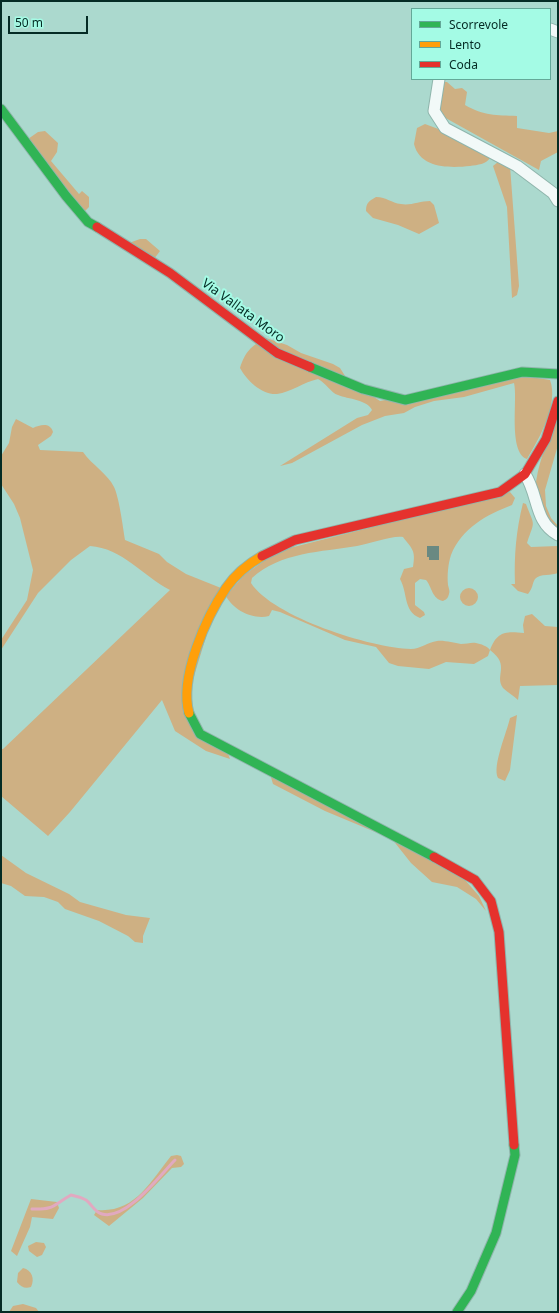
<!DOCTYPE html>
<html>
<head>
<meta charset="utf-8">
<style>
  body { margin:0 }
  #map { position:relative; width:559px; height:1313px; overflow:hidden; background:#abd9ce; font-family:"Noto Sans",sans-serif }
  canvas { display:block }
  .frame { position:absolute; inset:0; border:2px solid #042b24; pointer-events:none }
  .legend { position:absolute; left:411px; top:8px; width:140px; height:72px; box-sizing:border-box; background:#a4fbe5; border:1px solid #64a898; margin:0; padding:5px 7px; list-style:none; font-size:12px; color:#042b24 }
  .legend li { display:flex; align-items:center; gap:8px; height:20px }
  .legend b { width:20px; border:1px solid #64a898 }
  .scale { position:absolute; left:8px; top:16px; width:80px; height:18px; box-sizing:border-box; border:2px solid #042b24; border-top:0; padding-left:5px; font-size:12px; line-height:14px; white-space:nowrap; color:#042b24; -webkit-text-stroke:3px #a4fbe5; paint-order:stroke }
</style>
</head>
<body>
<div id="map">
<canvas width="559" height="1313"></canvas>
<div class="frame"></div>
<ul class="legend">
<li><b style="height:5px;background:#30b455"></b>Scorrevole</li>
<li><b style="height:5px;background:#ff9f0a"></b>Lento</li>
<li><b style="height:5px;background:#e5322d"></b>Coda</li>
</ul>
<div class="scale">50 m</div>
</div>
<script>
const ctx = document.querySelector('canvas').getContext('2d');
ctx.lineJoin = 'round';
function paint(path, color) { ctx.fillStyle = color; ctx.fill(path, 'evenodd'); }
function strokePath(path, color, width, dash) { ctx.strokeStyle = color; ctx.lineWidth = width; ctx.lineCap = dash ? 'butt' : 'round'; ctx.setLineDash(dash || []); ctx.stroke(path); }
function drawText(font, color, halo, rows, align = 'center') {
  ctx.font = font + ' "Noto Sans",sans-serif'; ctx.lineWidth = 4; ctx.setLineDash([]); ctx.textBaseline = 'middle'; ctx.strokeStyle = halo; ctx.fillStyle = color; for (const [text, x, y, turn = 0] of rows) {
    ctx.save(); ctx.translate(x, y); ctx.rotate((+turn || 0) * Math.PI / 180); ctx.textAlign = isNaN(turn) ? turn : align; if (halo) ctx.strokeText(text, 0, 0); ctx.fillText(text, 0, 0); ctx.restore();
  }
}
paint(new Path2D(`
  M444 82H447L455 89 462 88 467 92 465 105C484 116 496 115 517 116V128L549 133 558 131V152L541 161 539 170 442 116 439 100Z
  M425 124 449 133 490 158C486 164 478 165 470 166 451 168 420 169 414 144L417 128Z
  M45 131 58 143 57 152 51 161 79 194 82 191 89 197V207L83 213 28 139 38 132Z
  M498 162 510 166 519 286 517 295 512 298 507 207 493 166Z
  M376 197C387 197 391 203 401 204 410 206 420 201 430 201L434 205 439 223 419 234 398 225 373 218 366 211C366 203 369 201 376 197Z
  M140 239H146L160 251 154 259 129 243Z
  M266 338 287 345 301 353 333 364 340 368 347 379 380 401 518 375 550 380C559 404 539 439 527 459 508 452 518 400 514 383L464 397 434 401 415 407 404 413 385 416 362 425 292 463 280 466 357 418 368 415 372 410C368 400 348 399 338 395 331 393 326 383 318 379 304 382 291 392 277 394 262 395 247 381 240 368 245 352 251 346 266 338Z
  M558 413V445L545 490 546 506 551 518 558 526V533C552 525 542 515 538 506 528 483 550 435 558 413Z
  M16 419 33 428C40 425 50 422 53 432L51 436 38 445 40 450 83 452C92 465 108 474 114 487 119 497 123 527 125 540L159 554 167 562 186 574 221 588 183 712 227 751 230 759 206 751 175 731 162 700 70 812 48 836 1 796V749H3L170 590C143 576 122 548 90 546L71 560 38 593 1 650V640L27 600 33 570 20 518 14 504 1 484V456L9 443 12 427Z
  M510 492 515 498 512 505C486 515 462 528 451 555 448 564 447 576 448 585 449 589 450 591 449 594 448 598 447 599 443 601 432 599 432 587 426 580L420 579 415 583V605L424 612 425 615 420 618C403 611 408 593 400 579L404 569 413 567C416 550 412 549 403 537 393 535 369 544 357 546 322 552 280 552 252 578L251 583C273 617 371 648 411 649 420 649 428 642 437 641 444 640 454 643 461 644 466 644 472 642 476 643 481 644 487 646 490 650 497 631 506 631 524 633L523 625 525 616 532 614 545 626 558 627V685L520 686 518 700C514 696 507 692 503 688 494 675 511 666 490 650L488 656 474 664 446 662 429 669 398 666 389 663 376 647 345 640 280 612 272 610 269 616C253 620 233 610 226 596L244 575 278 551Z
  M523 503 526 504C535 528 535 519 527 543L531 547 558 546V573C552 576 540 573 535 579 532 584 533 588 528 594L518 591 511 584H515C514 556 516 531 523 503Z
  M460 597a9 9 0 1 1 18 0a9 9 0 1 1-18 0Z
  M517 715 510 770 505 781 498 778C492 766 507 732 510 718Z
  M270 774 437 863 465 880 479 896 486 911 476 899 457 887 432 882 411 863 392 839 325 811 273 784Z
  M1 855 26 873 69 894 80 902 126 915 150 918 143 936V943L135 942 128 936 99 921 65 909 58 902 44 897 25 896 11 886 1 883Z
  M177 1155 181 1156 184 1164 181 1167 172 1168 143 1198 109 1226 94 1215 97 1210C135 1213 150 1182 171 1156Z
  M31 1199 57 1202 59 1208 53 1219 32 1217 30 1227 17 1256 11 1251Z
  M36 1242 44 1243 46 1247 42 1255 37 1257 29 1251 28 1246Z
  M23 1268C32 1270 35 1279 31 1287 25 1289 21 1287 17 1282L18 1273Z
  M23 1304 36 1308 39 1312H9L13 1306Z`), '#ceb083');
strokePath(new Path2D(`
  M32 1209C54 1210 53 1205 71 1195 76 1196 82 1198 86 1200 92 1204 94 1212 102 1214 126 1221 160 1175 175 1160`), '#e1a9c0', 3);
paint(new Path2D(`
  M427 546H439V560H429V557H427Z`), '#698982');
const street = new Path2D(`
  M550 29 558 32
  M439 79 434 111 445 128 517 166 553 193 558 201
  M525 474C539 496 534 522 558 535`);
const fast = new Path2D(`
  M1 109 66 196 88 222 97 227
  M310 367 363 389 405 400 522 372 558 374
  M189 713 200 734 434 857
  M457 1312 471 1291 496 1233 515 1155 514 1145`);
const slow = new Path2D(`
  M189 713C179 678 206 617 226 588 235 575 248 564 262 556`);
const jam = new Path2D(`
  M97 227 170 273 277 353 310 367
  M262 556 295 540 500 492 525 474 546 439 558 401
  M434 857 475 880 491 901 499 932 514 1145`);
strokePath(street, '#8fb5ac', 13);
strokePath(fast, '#8fb5ac', 11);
strokePath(slow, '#8fb5ac', 11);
strokePath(jam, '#8fb5ac', 11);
strokePath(street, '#f2f9f8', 11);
strokePath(fast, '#30b455', 9);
strokePath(slow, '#ff9f0a', 9);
strokePath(jam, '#e5322d', 9);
drawText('13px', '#042b24', '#a4fbe5', [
  ["Via Vallata Moro",243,311,36]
]);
</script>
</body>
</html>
